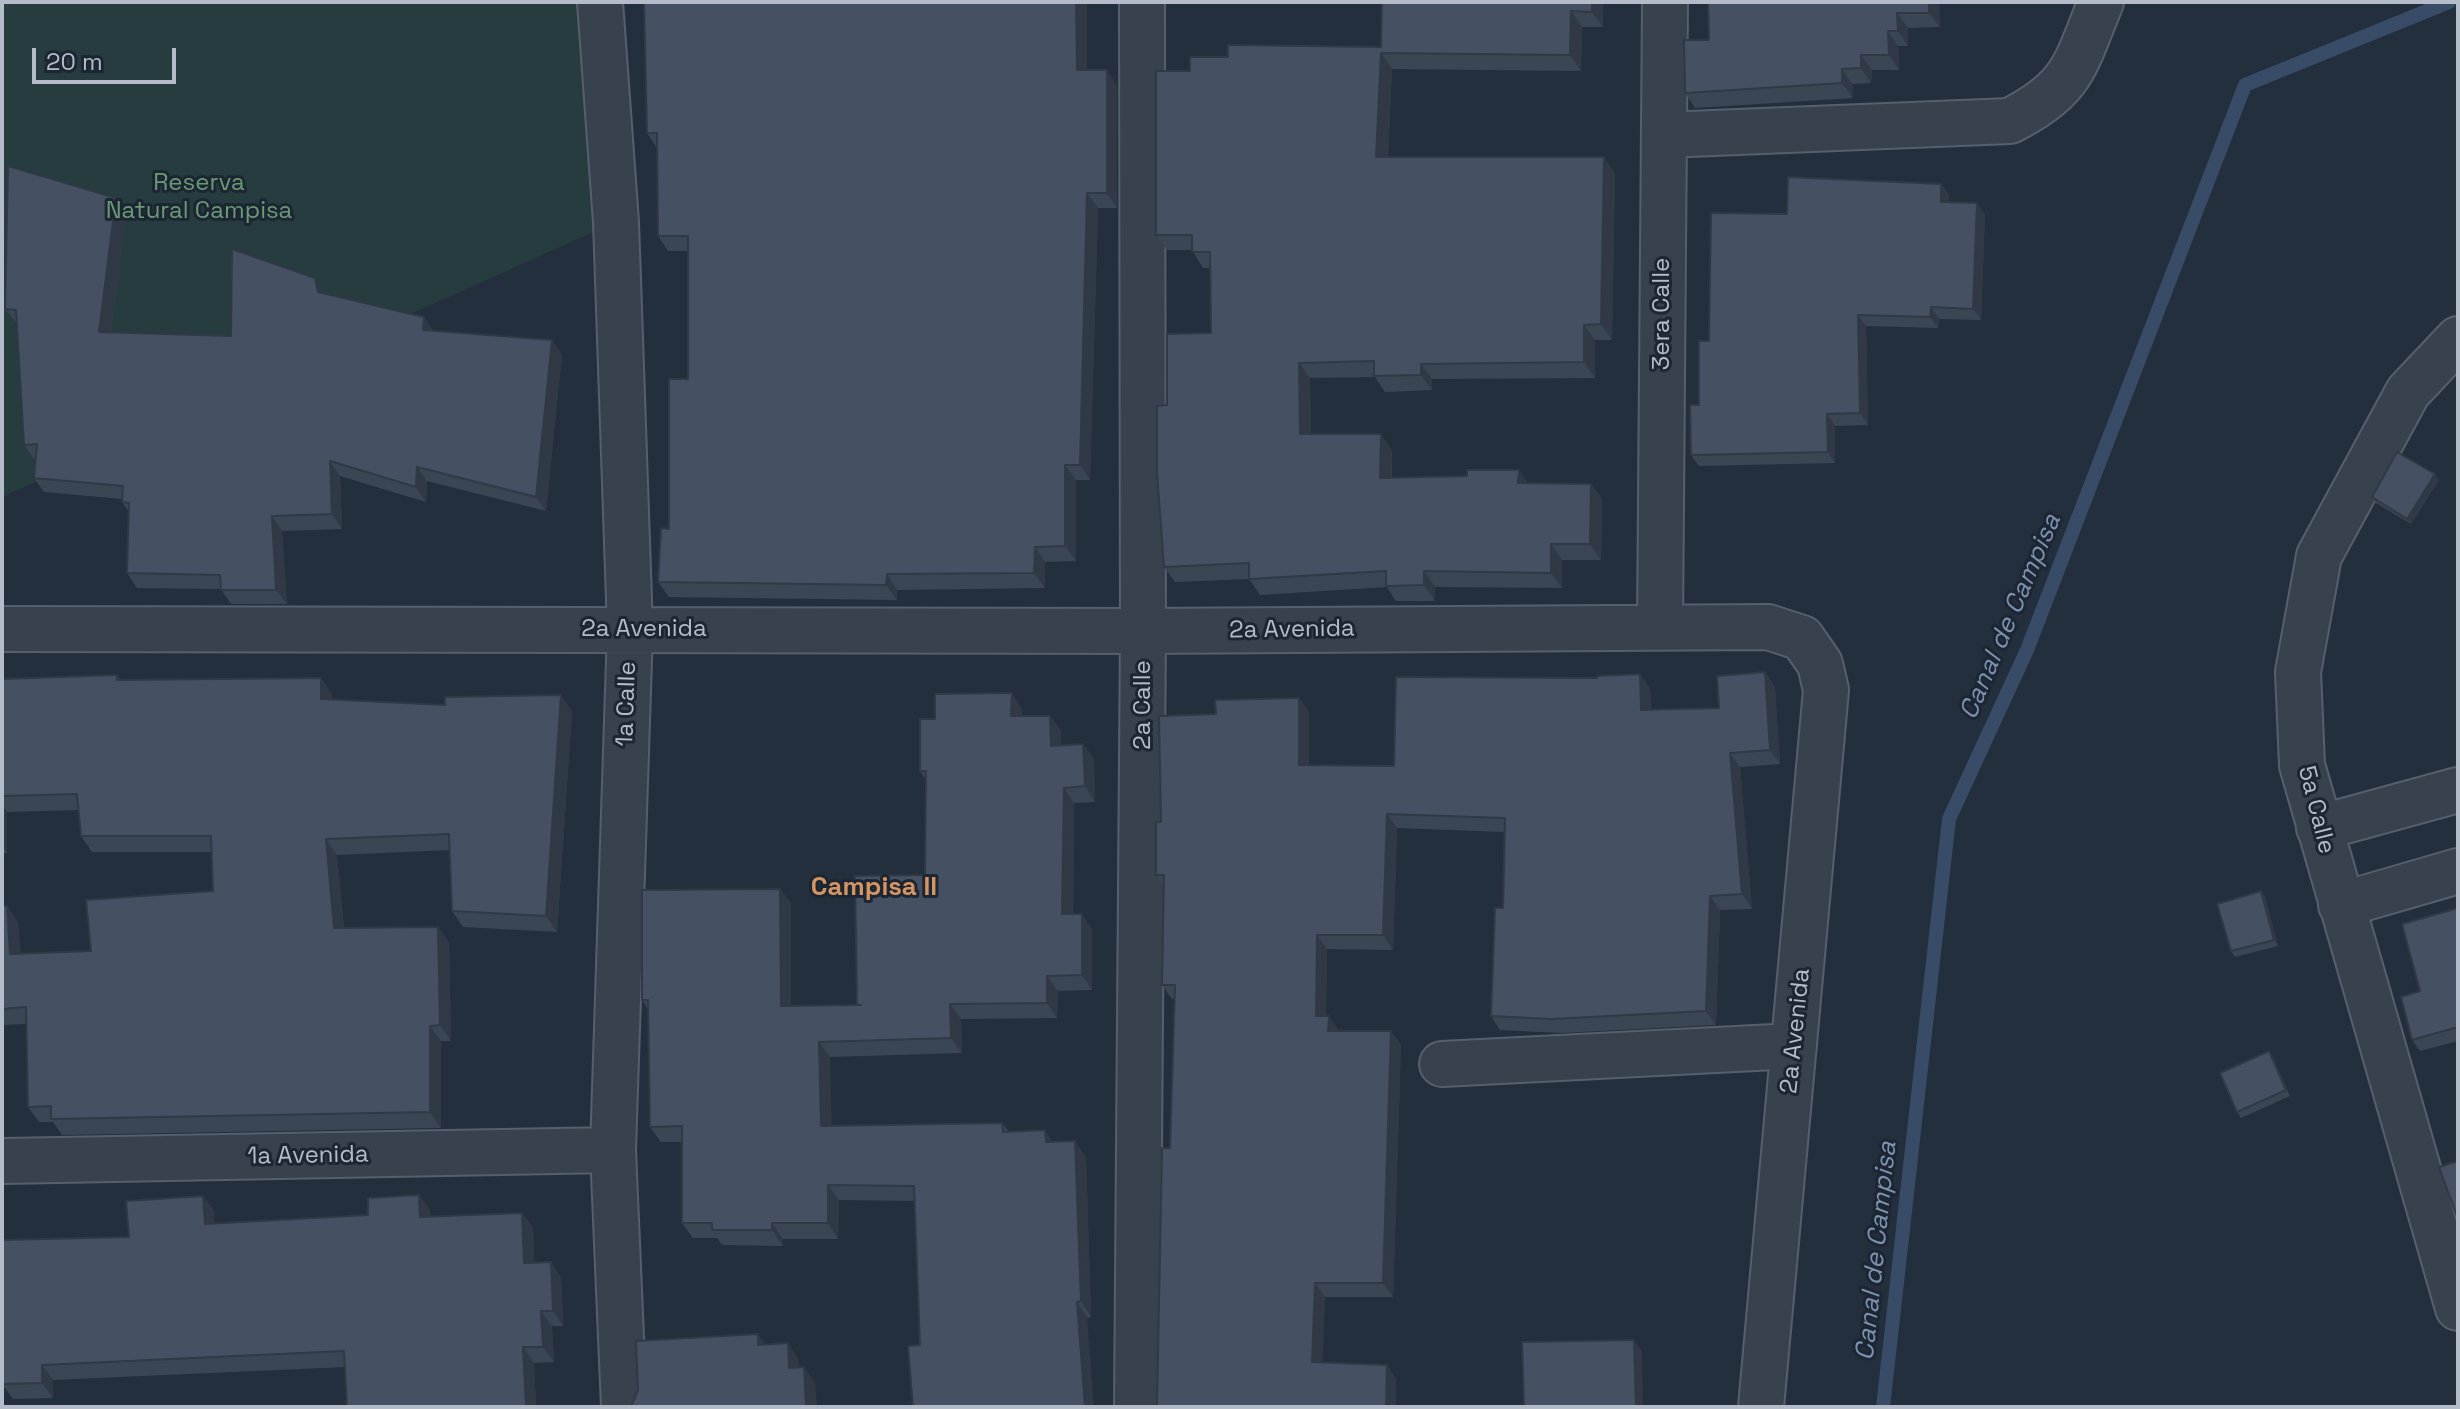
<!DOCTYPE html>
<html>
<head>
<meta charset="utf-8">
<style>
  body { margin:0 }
  #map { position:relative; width:2460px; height:1409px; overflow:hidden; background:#242f3e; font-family:"Space Grotesk",sans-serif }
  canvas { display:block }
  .frame { position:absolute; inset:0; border:4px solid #b4bcc9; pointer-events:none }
  .scale { position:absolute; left:32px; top:48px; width:144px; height:36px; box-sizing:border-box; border:4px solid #b4bcc9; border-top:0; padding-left:10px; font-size:24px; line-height:28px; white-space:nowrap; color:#b4bcc9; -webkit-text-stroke:6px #1d2633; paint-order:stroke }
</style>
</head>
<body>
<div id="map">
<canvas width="2460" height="1409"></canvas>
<div class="frame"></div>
<div class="scale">20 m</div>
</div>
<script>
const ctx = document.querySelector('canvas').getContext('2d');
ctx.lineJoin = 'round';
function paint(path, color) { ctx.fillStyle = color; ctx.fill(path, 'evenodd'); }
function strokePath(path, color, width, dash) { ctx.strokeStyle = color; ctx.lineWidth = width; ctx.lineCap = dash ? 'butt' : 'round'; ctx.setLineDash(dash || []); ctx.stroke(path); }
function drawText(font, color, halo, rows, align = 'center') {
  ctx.font = font + ' "Space Grotesk",sans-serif'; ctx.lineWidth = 6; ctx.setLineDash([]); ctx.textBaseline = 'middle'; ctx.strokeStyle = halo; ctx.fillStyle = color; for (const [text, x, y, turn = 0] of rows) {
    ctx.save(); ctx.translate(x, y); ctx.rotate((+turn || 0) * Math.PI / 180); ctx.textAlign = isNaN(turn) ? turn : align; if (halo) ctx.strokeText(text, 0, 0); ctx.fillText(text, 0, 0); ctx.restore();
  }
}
paint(new Path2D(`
  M2 2H610L616 222 2 497Z`), '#263c3f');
strokePath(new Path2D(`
  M1883 1407 1949 819 2027 650 2245 85 2449 2`), '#394c67', 14);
const minor = new Path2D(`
  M600 2 616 222 630 629 613 1150 624 1407
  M1664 135 2010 121C2075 88 2075 64 2101 2
  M2458 339 2408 392 2319 556 2298 672 2302 765 2458 1308
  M1660 626 1665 2
  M2 629 1143 631 1768 627 1802 638 1820 664 1826 690 1761 1407
  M2319 828 2458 790
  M2341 905 2458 871
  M1442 1064 1794 1046
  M2 1161 613 1150
  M1137 1407 1143 631 1142 2`);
strokePath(minor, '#565f6c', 48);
strokePath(minor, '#38414e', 44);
paint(new Path2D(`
  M1087 2V70L1117 85V208H1098L1090 480H1076V561L1045 562V588L897 590V600L669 597 658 582 669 529 688 379V251H668L658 236 657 148 647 133Z
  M1382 2H1603V27H1582L1581 71 1392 69 1388 157 1615 173 1612 340H1595V378L1432 379V390L1385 392 1375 377 1310 378 1311 434 1392 450V478L1528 483 1591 484 1602 499 1601 560H1562V588L1435 587V601H1396L1387 587 1260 595 1249 579 1175 582 1164 567 1167 405 1211 333 1210 268H1203L1192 250H1167L1156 235 1190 71 1228 57 1381 47Z
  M1708 2H1939L1940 27 1908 28V46H1898L1899 70H1872L1871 83 1852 84 1853 98 1695 108 1685 93 1709 40Z
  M1941 184 1949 195V202L1985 214 1981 320 1939 319 1938 328 1866 326 1868 425 1835 426V463L1699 466 1691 455 1709 341 1787 214Z
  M116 198 126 213 111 332 231 336 325 293 424 317 433 331 562 354 546 511 427 481 426 502 340 476 342 529 282 531 287 604H231L221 589 137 588 127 573 129 512 122 502V499L44 492 34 478 36 459H34L24 445 17 323 5 309Z
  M2439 480 2411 524 2376 503 2372 497Z
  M1765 672 1775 687 1780 764 1740 767 1752 909 1720 910 1716 1025 1561 1033 1500 1030 1491 1016 1503 908 1504 832 1397 828 1393 950 1327 949 1326 1016 1339 1031H1391L1401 1045 1393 1297H1325L1322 1362 1387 1365 1396 1379V1407H1157L1170 1148 1175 999H1172L1162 985 1164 886 1156 875 1161 822 1216 714 1299 698 1309 712V765L1394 766 1597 678 1640 674 1650 689 1651 709 1719 708Z
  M117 675 120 680 321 678 332 694V700L572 711 557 932 463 927 452 911 450 850 337 855 344 928 438 927 449 943 451 1041H441V1128L62 1135 53 1122H39L28 1107 26 1024 2 1025V906L18 922 20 954 91 951 213 891 212 852H92L81 836 78 810 7 812V853H2V679Z
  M1022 709V716H1050L1061 731V745L1083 744 1094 759 1095 802 1074 803 1073 914 1092 929V990L1058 991 1057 1018 961 1019 962 1053 830 1057 831 1126 1002 1123 1009 1132 1053 1142 1086 1157 1091 1317 920 1345 914 1201 839 1200 838 1239H783V1246L722 1245 717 1238H693L682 1223V1142H661L650 1127 648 1009 642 1000 780 889 791 904V1006L857 1005 925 875 926 780 920 771 935 719Z
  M2261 891 2265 897 2278 946 2235 957 2231 951Z
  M2458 908V1041L2420 1051 2412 1040 2420 991Z
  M2269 1051 2273 1057 2290 1096 2241 1118 2237 1112Z
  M419 1195 430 1210V1217L522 1213 533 1228 534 1263 551 1262 561 1278 563 1326H552L554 1362 534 1363 536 1407H347L345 1367 53 1380V1398L13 1399 2 1384 129 1237 203 1196 214 1211V1223L368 1215Z`), '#3b4654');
paint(new Path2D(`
  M1076 2H1087V85L1077 70Z
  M1592 2H1603V27L1592 12Z
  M1929 2H1939L1940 27 1929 13Z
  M1571 11 1582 27 1581 71 1570 55Z
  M1897 13 1908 28V46L1898 31Z
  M1888 31 1898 46 1899 70 1889 55Z
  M1381 53 1392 69 1387 173 1376 157Z
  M1861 55 1872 70 1871 83 1861 68Z
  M1842 69 1852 84 1853 98 1842 83Z
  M1107 70 1117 85V208L1107 193Z
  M1604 157 1615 173 1612 340 1601 324Z
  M1941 184 1949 195V214L1941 202Z
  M1087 193 1098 208 1090 480 1080 465Z
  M116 198 126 213 109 346 99 332Z
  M1977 203 1985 214 1981 320 1973 309Z
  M315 278 325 293 328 306 318 292Z
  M1931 307 1939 319 1938 328 1930 317Z
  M1858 315 1866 326 1868 425 1860 413Z
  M424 317 434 332 423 330Z
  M1584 325 1595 340V378L1584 362Z
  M552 340 562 354 546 511 536 497Z
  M1299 363 1310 378 1311 450 1300 434Z
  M1421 364 1432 379V390L1421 375Z
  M1827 414 1835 426V463L1828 452Z
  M1381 434 1392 450 1391 494 1380 478Z
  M330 461 340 476 342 529 332 514Z
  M1065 465 1076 480V561L1065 546Z
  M417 467 427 481 426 502 416 487Z
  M1519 470 1530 486 1518 483Z
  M2435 474 2439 480 2411 524 2407 519Z
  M1591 484 1602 499 1601 560 1590 544Z
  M272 516 282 531 287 604 276 590Z
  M1551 544 1562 560V588L1551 573Z
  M1035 547 1045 562V588L1034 573Z
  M1424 571 1435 587V601L1424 585Z
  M887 574 897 590V600L886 585Z
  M1765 672 1775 687 1780 764 1770 750Z
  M1640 674 1650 689 1651 724 1641 710Z
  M321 678 332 694V715L321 699Z
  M1012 693 1022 709V731L1011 716Z
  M561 695 572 711 557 932 546 916Z
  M1299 698 1309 712V779L1299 765Z
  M1050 716 1061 731V761L1051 746Z
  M1083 744 1094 759 1095 802 1085 786Z
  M1730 753 1740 767 1752 909 1742 894Z
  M1064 788 1074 803 1073 929 1062 914Z
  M2 804 7 812V853L2 845Z
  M1387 814 1397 828 1393 950 1383 935Z
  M326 839 337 855 345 944 334 928Z
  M780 889 791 904V1021L781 1006Z
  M2261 891 2265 897 2278 946 2274 940Z
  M1710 896 1720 910 1716 1025 1706 1011Z
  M7 906 18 922 22 970 10 954Z
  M1082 914 1092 929V990L1082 975Z
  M438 927 449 943 451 1041 440 1025Z
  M1317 935 1327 949 1326 1030 1316 1016Z
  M1047 976 1058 991 1057 1018 1047 1003Z
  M950 1004 961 1019 962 1053 951 1038Z
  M1329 1016 1339 1030 1328 1031Z
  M430 1026 441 1041V1128L430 1112Z
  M1391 1031 1401 1045 1393 1297 1383 1283Z
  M819 1042 830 1057 832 1141 821 1126Z
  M2269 1051 2273 1057 2290 1096 2286 1090Z
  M1045 1130 1055 1146 1046 1142Z
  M1075 1141 1086 1157 1091 1317 1081 1301Z
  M828 1185 839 1200 838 1239 828 1223Z
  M419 1195 430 1210 431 1233 420 1217Z
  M203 1196 214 1211 215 1239 205 1224Z
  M522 1213 533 1228 535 1278 524 1263Z
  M772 1223 783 1239V1246L772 1230Z
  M551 1262 561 1278 563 1326 553 1311Z
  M1315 1283 1325 1297 1322 1376 1312 1362Z
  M1077 1302 1087 1317 1094 1407H1085Z
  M541 1311 552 1326 554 1362 543 1347Z
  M758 1334 769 1350 758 1345Z
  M1634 1340 1642 1351 1643 1407 1636 1406Z
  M788 1343 799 1360 800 1384 789 1368Z
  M523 1347 534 1363 536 1407H526Z
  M42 1365 53 1380V1398L42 1383Z
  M1387 1365 1396 1379V1407H1386Z
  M804 1367 815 1383 817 1407H806Z`), '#303945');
const building = new Path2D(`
  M644 2H1076L1077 70H1107V193H1087L1080 465H1065V546L1035 547 1034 573 887 574 886 585 658 582 661 528 669 529V379H688V236H658L657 133H647Z
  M1382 2H1592V12L1571 11 1570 55 1381 53 1376 157H1604L1601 324 1584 325V362L1421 364V375L1374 376V361L1299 363 1300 434H1381L1380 478 1467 476V470H1519L1518 483 1591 484 1590 544H1551V573L1424 571V585L1386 586V571L1249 579V563L1164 567 1157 472V406L1167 405V334L1211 333 1210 252H1192V235H1156V71H1190V57H1228V45L1381 47Z
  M1708 2H1929V13H1897L1898 31H1888L1889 55H1861V68L1842 69V83L1685 93 1684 40H1709Z
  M8 166 116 198 99 332 231 336 232 249 315 278 318 292 424 317 423 330 552 340 536 497 417 467 416 487 330 461 332 514 272 516 276 590H221L220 575 127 573 129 503 122 502 123 486 34 478 37 444 24 445 16 310 5 309Z
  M1788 177 1941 184V202L1977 203 1973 309 1931 307 1930 317 1858 315 1860 413 1827 414 1828 452 1691 455 1690 405H1699V341H1709L1711 213 1787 214Z
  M2397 452 2435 474 2407 519 2372 497Z
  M1765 672 1770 750 1730 753 1742 894 1710 896 1706 1011 1551 1019 1491 1016 1495 908H1503L1505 818 1387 814 1383 935H1317L1316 1016H1329L1328 1031H1391L1383 1283H1315L1312 1362 1387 1365 1386 1407H1157L1162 1148H1170L1175 985H1162L1164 875H1156V822H1161L1159 716 1216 714 1215 700 1299 698V765L1394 766 1396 677 1597 678V676L1640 674 1641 710 1719 708 1717 676Z
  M117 675V680L321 678V699L445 705V697L561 695 546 916 452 911 449 834 326 839 334 928 438 927 440 1025 430 1026V1112L51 1119V1106L28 1107 26 1007 2 1009V906H7L10 954 91 951 86 900 213 891 211 836H81L77 794 2 796V679Z
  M1012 693 1011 716H1050L1051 746 1083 744 1085 786 1064 788 1062 914H1082V975L1047 976V1003L950 1004 951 1038 819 1042 821 1126 1002 1123 1003 1132 1045 1130 1046 1142 1075 1141 1081 1301 1077 1302 1085 1407H913L908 1346 920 1345 914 1186 828 1185V1223H772V1230H712V1223H682V1126L650 1127 648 1000H642V890L780 889 781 1006 861 1005H857L855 876 925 875 926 771H920V719H935V694Z
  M2261 891 2274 940 2231 951 2217 904Z
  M2458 908V1027L2412 1040 2401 997 2420 991 2402 924Z
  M2269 1051 2286 1090 2237 1112 2220 1073Z
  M2458 1161V1219L2439 1167Z
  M419 1195 420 1217 522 1213 524 1263 551 1262 553 1311H541L543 1347H523L526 1407H347L344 1351 42 1365V1383L2 1384V1240L129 1237 126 1201 203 1196 205 1224 368 1215V1198Z
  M758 1334V1345L788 1343 789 1368 804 1367 806 1407H631L638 1390 636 1341Z
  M1634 1340 1636 1406 1524 1407 1522 1342Z`);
paint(building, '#455162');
strokePath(building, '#303945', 2);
drawText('24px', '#6b9a76', '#1d2633', [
  ["Reserva",199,183],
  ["Natural Campisa",199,211]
]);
drawText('24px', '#b4bcc9', '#1d2633', [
  ["3era Calle",1662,314,-90],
  ["2a Avenida",644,629],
  ["2a Avenida",1292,630,-1],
  ["1a Calle",627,704,-88],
  ["2a Calle",1143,705,-90],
  ["5a Calle",2316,810,76],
  ["2a Avenida",1796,1031,-84],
  ["1a Avenida",308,1156,-1]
]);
drawText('italic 26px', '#7c92b1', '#1d2633', [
  ["Canal de Campisa",2011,617,-67],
  ["Canal de Campisa",1877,1251,-84]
]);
drawText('bold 26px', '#d59563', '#1d2633', [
  ["Campisa II",874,888]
]);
</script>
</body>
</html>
